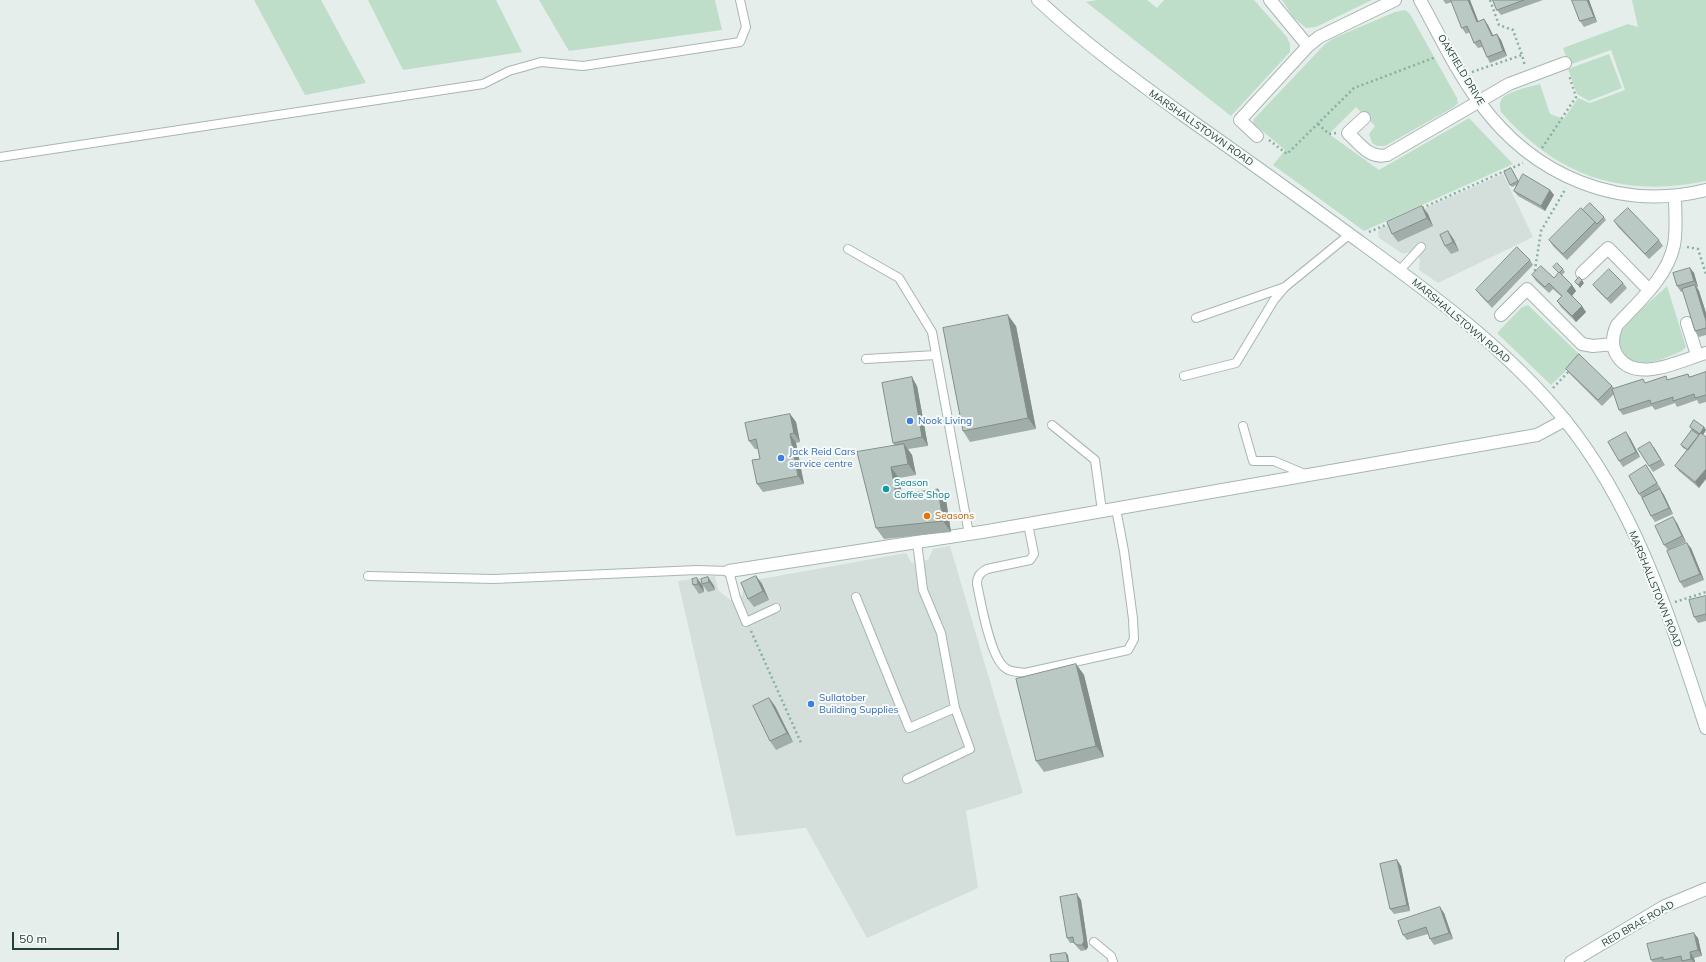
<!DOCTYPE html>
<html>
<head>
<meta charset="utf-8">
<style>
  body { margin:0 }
  #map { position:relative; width:1706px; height:962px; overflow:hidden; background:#e5eeeb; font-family:Mulish,sans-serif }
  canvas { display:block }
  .scale { position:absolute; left:12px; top:932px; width:107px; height:18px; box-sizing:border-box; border:2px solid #25403a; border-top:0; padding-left:5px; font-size:12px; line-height:14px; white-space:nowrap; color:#25403a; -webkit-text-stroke:3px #f6faf8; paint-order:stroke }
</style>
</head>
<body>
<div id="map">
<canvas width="1706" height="962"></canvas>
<div class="scale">50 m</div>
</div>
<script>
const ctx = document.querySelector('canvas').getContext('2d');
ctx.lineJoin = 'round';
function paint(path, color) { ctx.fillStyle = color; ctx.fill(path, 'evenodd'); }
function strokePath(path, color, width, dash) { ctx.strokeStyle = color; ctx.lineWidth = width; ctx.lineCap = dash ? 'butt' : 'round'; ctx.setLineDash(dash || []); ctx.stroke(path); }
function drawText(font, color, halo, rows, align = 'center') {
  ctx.font = font + ' Mulish,sans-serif'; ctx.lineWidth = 4; ctx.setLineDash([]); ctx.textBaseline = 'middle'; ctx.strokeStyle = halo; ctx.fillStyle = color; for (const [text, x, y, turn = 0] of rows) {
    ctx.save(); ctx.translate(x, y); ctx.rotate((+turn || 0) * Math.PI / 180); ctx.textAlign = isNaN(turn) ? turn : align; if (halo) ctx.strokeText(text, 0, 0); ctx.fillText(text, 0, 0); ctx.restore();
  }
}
paint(new Path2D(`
  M1503 174 1533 237 1438 283 1419 270 1420 259 1410 252 1403 254 1379 238 1378 232 1380 228Z
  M950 546 1023 793 966 811 978 888 867 938 806 828 736 836 678 581 715 576 718 590 730 600 742 596 744 582 906 553 912 563 920 561 928 560 933 549Z`), '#d4deda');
paint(new Path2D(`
  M254 0H321L366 83 305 95Z
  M368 0H496L522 52 403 70Z
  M539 0H715L722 30 569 51Z
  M1097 0H1147L1157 8 1164 0H1254L1287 37 1290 44V52L1231 116 1086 2Z
  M1282 0H1372L1316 27 1306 28 1293 17Z
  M1632 0H1706V181C1623 198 1558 177 1501 112 1500 108 1499 104 1501 100 1505 92 1532 86 1540 84L1550 114 1564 119 1578 98 1590 103 1625 90 1611 50 1569 65 1563 48 1628 24 1638 27Z
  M1405 10 1410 14 1457 98 1458 103 1454 107 1385 146H1377L1372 143 1369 134 1375 126 1356 107 1329 134 1379 170 1469 118 1513 164 1364 231 1273 165 1285 150 1253 123 1254 119 1325 44 1334 38 1395 12Z
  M1609 54 1622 88 1589 101 1577 94 1568 69Z
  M1667 286 1686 347 1682 351C1664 358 1633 375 1622 350 1619 343 1619 336 1623 329 1634 314 1654 299 1667 286Z
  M1528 305 1581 356 1551 385 1497 333 1522 307Z`), '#bfdec9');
const service = new Path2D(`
  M0 157 483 84 509 71 541 62 583 66 740 42 746 27 740 0
  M848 249 899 278 932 332 969 534
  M1400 270 1421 247
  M1196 318 1285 287
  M866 359 936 355
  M1184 376 1236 363 1274 300 1285 287 1350 234
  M1052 425 1095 460 1102 511
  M1243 426 1253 461H1274L1307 475
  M1028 524 1034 554 1030 560 987 569C980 573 977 576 977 584 981 603 990 655 1004 667 1009 672 1018 672 1025 673L1128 650 1134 639 1133 619 1124 551 1116 509
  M368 576 494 579 697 570 729 571 736 598 746 622 776 608
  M856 597 909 728 955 708 941 633 923 590 917 542
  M907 779 970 749 955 708
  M1094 942 1111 956 1113 962`);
const minor = new Path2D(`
  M1270 0 1308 46
  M1364 118 1348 133C1360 144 1369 159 1387 155L1509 84 1565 63
  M1257 136 1240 120 1308 46 1319 37 1395 0
  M1675 196C1675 212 1677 229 1674 245 1667 278 1638 302 1617 325 1612 336 1611 347 1618 357 1637 384 1681 360 1706 353
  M1582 273 1608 248 1649 290
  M1501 315 1527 289 1582 344 1593 346 1613 344
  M1687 323 1697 355
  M729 571 988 531 1537 435 1565 420`);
const tertiary = new Path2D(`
  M1420 0C1439 34 1456 71 1480 103 1533 175 1617 212 1706 190
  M1571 962 1665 906 1706 889`);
const secondary = new Path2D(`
  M1038 0C1084 43 1135 80 1186 117 1243 157 1300 198 1356 239 1430 293 1505 347 1564 419 1636 507 1671 621 1706 728`);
strokePath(service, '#a8b6b2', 10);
strokePath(minor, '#a8b6b2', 14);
strokePath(tertiary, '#a8b6b2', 14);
strokePath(secondary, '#a4b9b3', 14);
strokePath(new Path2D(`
  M1490 0 1499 25 1513 30 1522 55
  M1472 72 1522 55 1525 66
  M1318 124 1329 134 1336 133
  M1269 140 1287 154 1354 88 1436 57
  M1542 148 1576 97 1569 75
  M1422 208 1523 163
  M1369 232 1390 223
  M1687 247 1698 249 1706 274
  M1534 276 1541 231 1566 188
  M1553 388 1570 370
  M1675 602 1706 592
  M751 631 802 745`), '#87b0a5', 2.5, [2, 3]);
strokePath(service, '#fff', 8);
strokePath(minor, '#fff', 12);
strokePath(tertiary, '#fff', 12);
strokePath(secondary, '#fff', 12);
paint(new Path2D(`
  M1443 0H1470L1478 22 1488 25 1493 35 1501 40 1507 56 1490 63 1482 47 1478 48 1474 43 1470 32 1466 34 1462 28 1452 2 1446 4Z
  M1493 0H1543L1501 15 1497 10Z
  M1572 0H1589L1597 22 1584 27 1580 21Z
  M1513 171 1519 182 1550 190 1554 195 1545 211 1518 196 1514 191 1517 185 1512 187 1510 185Z
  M1422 206 1428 214 1433 226 1398 242 1392 234Z
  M1583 210 1604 217 1606 220 1567 260 1553 246 1549 240Z
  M1614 221 1659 240 1663 246 1649 259 1618 227Z
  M1448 231 1454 240 1459 251 1451 254 1445 246Z
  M1530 260 1533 265 1492 308 1480 295 1476 290Z
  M1553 267 1563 269 1565 272 1562 275 1572 285 1576 291 1572 296 1586 312 1576 322 1561 307 1557 301 1562 297 1553 289 1549 293 1536 281 1532 275 1554 278 1559 273Z
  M1690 268 1694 273 1698 287H1697L1699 291 1706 313V335L1699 337 1695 331 1683 291 1681 292 1677 286Z
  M1623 283 1627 288 1611 304 1597 290 1593 285Z
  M1016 326 1036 429 970 442 963 431Z
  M1566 369 1612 386 1614 388 1668 380 1688 374 1690 377 1706 372V402L1699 404 1697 400 1677 407 1675 403 1655 410 1652 406 1623 415 1619 410 1614 394 1602 406 1570 374Z
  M917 386 928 446 908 449 912 455 916 475 899 478 902 494 938 489 946 500 951 532 884 539 876 528 895 446 893 443Z
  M790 414 796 422 800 442 796 443 804 484 763 492 757 484 760 459 758 449H755L749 441Z
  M1690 427H1704L1706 430 1703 435 1699 488 1679 471 1675 466 1687 450 1683 448 1681 445 1692 430Z
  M1630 438 1640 457 1623 467 1619 461Z
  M1654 447 1665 465 1653 472 1649 466Z
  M1650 471 1661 489H1660L1664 495 1673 514 1655 522 1651 516 1642 498 1639 494Z
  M1677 523 1686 542 1668 550 1664 545Z
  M1691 548 1704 580 1684 588 1680 582Z
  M756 576 762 584 769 600 754 607 748 599Z
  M708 577 714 586 715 590 708 592 702 584Z
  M692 579 703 586 704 592 699 594 693 585Z
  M1706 596V621L1698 623 1694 617Z
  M1076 664 1084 675 1104 757 1044 772 1036 761Z
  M769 698 775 706 793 742 776 750 770 741Z
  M1397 860 1401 866 1410 911 1394 914 1390 909Z
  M1081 900 1088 947 1086 950 1081 951 1078 948 1074 943H1070L1067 938Z
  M1444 913 1453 939 1434 945 1430 939 1428 934 1407 940 1403 935Z
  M1698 938 1702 956 1694 958 1695 962H1653L1651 960Z`), '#a1ada9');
paint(new Path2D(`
  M1468 0H1470L1481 28 1477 22Z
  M1587 0H1589L1597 22 1594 17Z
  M1484 19 1488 25 1496 42 1492 36Z
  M1497 34 1501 40 1507 56 1503 51Z
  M1550 190 1554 195 1545 211 1541 206Z
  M1422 206 1428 214 1433 226 1427 218Z
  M1448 231 1454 240 1459 251 1453 242Z
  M1690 268 1694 273 1698 287 1694 281Z
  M1582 280 1584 283 1580 288 1578 285Z
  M1572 285 1576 291 1571 297 1567 291Z
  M1695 285 1699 291 1706 313V321Z
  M1582 306 1586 312 1576 322 1572 316Z
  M1008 315 1016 326 1036 429 1028 418Z
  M912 377 917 386 928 446 922 437Z
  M790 414 796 422 800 442 794 433Z
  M1704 427 1706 430 1702 436 1700 434Z
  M1626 432 1630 438 1640 457 1636 452Z
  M790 434 796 443 804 484 798 476Z
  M904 444 912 455 916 475 908 464Z
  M891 467 899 478 904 506 896 495Z
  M1706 469V479L1699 488 1695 482Z
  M938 489 946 500 951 532 943 521Z
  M1660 489 1664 495 1673 514 1669 508Z
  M1673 517 1677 523 1686 542 1682 536Z
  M1687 543 1691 548 1704 580 1700 574Z
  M756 576 762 584 769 600 763 591Z
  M708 577 714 586 715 590 709 582Z
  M697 578 703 586 704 592 698 584Z
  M1076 664 1084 675 1104 757 1096 746Z
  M769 698 775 706 793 742 787 733Z
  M1397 860 1401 866 1410 911 1407 905Z
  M1077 894 1081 900 1088 947 1086 950 1082 945Z
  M1440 907 1444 913 1453 939 1449 933Z
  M1694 933 1698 938 1702 956 1698 950Z
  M1690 952 1694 958 1695 962H1694L1691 959Z
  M1066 953 1068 955 1069 962H1068Z`), '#838d89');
const building = new Path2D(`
  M1451 0H1468L1477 22 1484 19 1492 36 1497 34 1503 51 1487 57 1480 40 1474 43 1467 26 1462 28Z
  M1493 0H1524L1497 10Z
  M1572 0H1587L1594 17 1580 21Z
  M1511 168 1518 181 1510 185 1504 172Z
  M1523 174 1550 190 1541 206 1514 191Z
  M1590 203 1604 217 1597 224 1583 210Z
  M1422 206 1427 218 1392 234 1387 222Z
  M1581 208 1595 222 1563 254 1549 240Z
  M1628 208 1659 240 1645 254 1614 221Z
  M1448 231 1453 242 1445 246 1440 235Z
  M1517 247 1530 260 1488 302 1476 290Z
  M1557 263 1563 269 1559 273 1553 267Z
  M1541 266 1554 278 1559 272 1572 285 1567 291 1582 306 1572 316 1557 301 1562 296 1549 283 1545 287 1532 275Z
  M1690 268 1694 281 1677 286 1673 273Z
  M1609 269 1623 283 1607 299 1593 285Z
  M1579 277 1582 280 1578 285 1575 282Z
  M1695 285 1706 321V328L1695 331 1682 289Z
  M1008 315 1028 418 963 431 943 328Z
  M1579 354 1612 386 1598 400 1566 369Z
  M1706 372V395L1695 398 1694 394 1673 401V397L1651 404 1650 400 1619 410 1612 389 1643 379 1645 383 1666 376 1667 380 1688 374 1689 377Z
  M912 377 922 437 893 443 882 383Z
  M790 414 794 433 790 434 798 476 757 484 752 460 760 459 756 439 749 441 745 423Z
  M1694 420 1704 427 1700 434 1690 427Z
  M1692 430 1699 435 1688 450 1681 445Z
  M1626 432 1636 452 1619 461 1608 442Z
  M1701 433 1706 437V469L1695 482 1675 466Z
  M1650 442 1661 460 1649 466 1638 449Z
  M904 444 908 464 891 467 896 495 938 489 943 521 876 528 857 452Z
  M1646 465 1657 483 1639 494 1629 476Z
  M1660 489 1669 508 1651 516 1642 498Z
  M1673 517 1682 536 1664 545 1655 526Z
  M1687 543 1700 574 1680 582 1667 551Z
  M756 576 763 591 748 599 741 583Z
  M708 577 709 582 702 584 701 579Z
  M697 578 698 584 693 585 692 579Z
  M1706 596V614L1694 617 1689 600Z
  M1076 664 1096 746 1036 761 1016 679Z
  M769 698 787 733 770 741 753 706Z
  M1397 860 1407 905 1390 909 1380 864Z
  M1077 894 1084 941 1082 945H1077L1074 943 1073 937 1067 938 1060 897Z
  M1440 907 1449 933 1430 939 1426 927 1403 935 1398 921Z
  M1694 933 1698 950 1690 952 1691 959 1682 961 1681 956 1663 960V957L1651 960 1647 944Z
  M1066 953 1068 962H1051L1050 955Z`);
paint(building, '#bbc9c4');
strokePath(building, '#838d89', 1);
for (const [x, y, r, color] of [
  [910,421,4,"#3f7fe0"],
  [781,458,4,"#3f7fe0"],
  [886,489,4,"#0f9aa8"],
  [927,516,4,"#e8710a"],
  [811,704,4,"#3f7fe0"]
]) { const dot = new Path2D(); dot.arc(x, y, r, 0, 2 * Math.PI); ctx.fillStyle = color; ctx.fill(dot); strokePath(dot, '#f6faf8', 1.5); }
drawText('10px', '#25403a', '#f6faf8', [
  ["OAKFIELD DRIVE",1461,70,59],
  ["MARSHALLSTOWN ROAD",1201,128,35],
  ["MARSHALLSTOWN ROAD",1461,321,40],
  ["MARSHALLSTOWN ROAD",1655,589,68],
  ["RED BRAE ROAD",1638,924,-30]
]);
drawText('10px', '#366cbe', '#f6faf8', [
  ["Nook Living",918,421],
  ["Jack Reid Cars",789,452],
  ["service centre",789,464],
  ["Sullatober",819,698],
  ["Building Supplies",819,710]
], 'left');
drawText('10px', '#0d838f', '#f6faf8', [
  ["Season",894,483],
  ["Coffee Shop",894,495]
], 'left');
drawText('10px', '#c56008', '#f6faf8', [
  ["Seasons",935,516]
], 'left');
</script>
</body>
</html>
